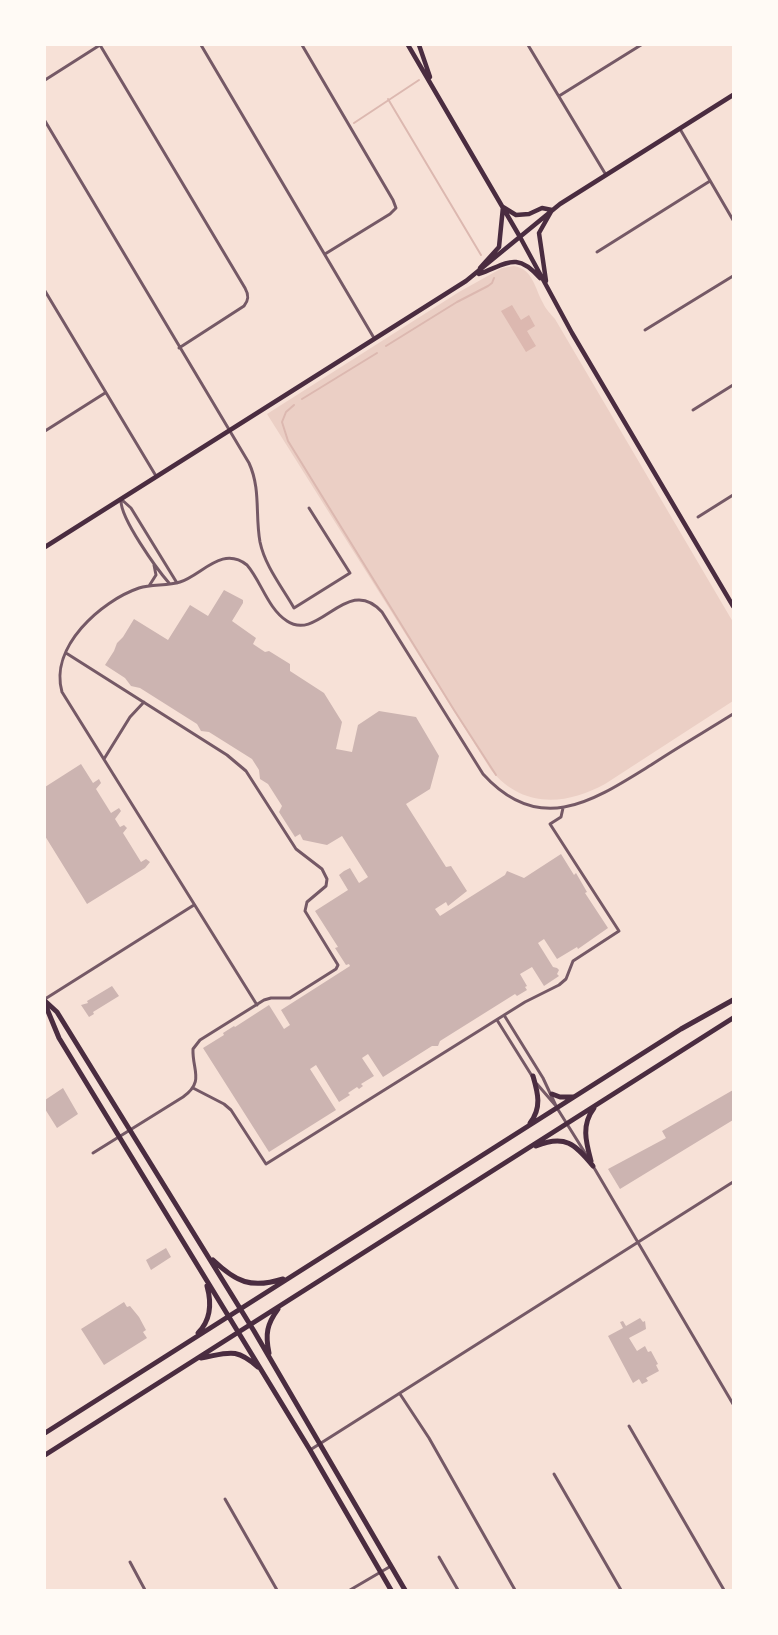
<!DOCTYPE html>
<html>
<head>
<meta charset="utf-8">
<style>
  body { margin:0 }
  #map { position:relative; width:778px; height:1635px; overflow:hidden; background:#f7e1d7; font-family:Raleway,sans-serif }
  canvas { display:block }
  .frame { position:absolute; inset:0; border:46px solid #fffaf5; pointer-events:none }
</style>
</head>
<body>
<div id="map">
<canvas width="778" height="1635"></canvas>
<div class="frame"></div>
</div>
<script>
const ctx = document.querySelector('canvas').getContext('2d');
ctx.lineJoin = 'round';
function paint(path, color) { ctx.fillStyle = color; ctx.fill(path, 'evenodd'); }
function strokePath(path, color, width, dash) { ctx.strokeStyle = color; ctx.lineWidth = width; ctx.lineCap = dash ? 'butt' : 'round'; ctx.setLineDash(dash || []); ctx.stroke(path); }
paint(new Path2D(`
  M514 266C533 269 535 289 543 303 546 310 551 314 555 319L733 622V701L605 784C565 806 522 808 491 770L267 414 459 292 502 268Z`), '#ebcfc5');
paint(new Path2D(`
  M512 305 521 320 529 315 535 326 527 331 536 346 526 352 501 311Z`), '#dcb8b0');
strokePath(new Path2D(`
  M388 99 481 255
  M354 123 419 80
  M386 346 457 302 488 286 492 283 494 278
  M302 399 377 353
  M294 405 286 412 282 422 288 441 454 710 496 775`), '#dcb8b0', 2);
paint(new Path2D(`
  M224 590 243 600V603L232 621 256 638 253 644 265 652 269 651 290 664V671L324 693 342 722 336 749 352 752 358 725 379 711 416 717 439 756 430 789 406 804 446 867 451 866 467 891 448 906 446 902 435 909 440 916 505 875 507 871 524 878 561 854 574 875 576 873 587 892 585 893 608 928 578 949 577 947 557 959 544 939 538 943 553 967 557 968 559 970 557 974 559 976 544 986 532 967 520 974 527 986 525 987 527 990 517 996 515 994 440 1041 438 1046H432L383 1077 368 1054 362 1058 374 1076 361 1084 363 1086 359 1089 357 1087 348 1093 350 1095 339 1102 316 1065 310 1069 336 1110 269 1152 203 1048 224 1035 223 1033 234 1026 235 1027 269 1005 284 1029 290 1025 281 1010 350 966 349 964 346 965 335 948 338 947 315 911 348 890 339 875 344 871 350 868 359 883 368 877 342 836 327 845 303 840 300 834 295 837 279 812 282 806 268 784 260 779 259 770 252 759 209 732 201 731 197 724 140 688 131 686 125 678 105 665 114 651 117 643 123 637 134 619 168 640 190 605 208 616Z
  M81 764 93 783 99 779 101 783 96 789 111 813 119 808 121 811 115 819 120 827 124 825 127 828 123 833 141 862 146 859 150 862 145 868 87 904 45 836V787Z
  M112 986 119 996 93 1012 94 1014 89 1017 81 1005 88 1003 87 1001Z
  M63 1088 78 1114 57 1128 45 1109V1100Z
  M733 1090V1120L620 1189 608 1169 666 1138 662 1131Z
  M166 1248 171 1257 151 1270 146 1260Z
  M124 1302 127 1307 130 1306 139 1317 146 1330 143 1332 147 1338 104 1365 81 1329Z
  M640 1318 643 1322 645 1321 646 1329 629 1338 637 1351 645 1346 648 1352 651 1351 658 1364 656 1365 659 1371 646 1378 648 1381 642 1384 639 1379 633 1383 608 1336 623 1328 620 1322 623 1321 626 1326Z`), '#ccb4b1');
strokePath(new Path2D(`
  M201 45 374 338
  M302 45 393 200 396 208 390 214 325 254
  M528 45 606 175
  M45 80 100 45 245 288C249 295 249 300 244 306L179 348
  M559 96 641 45
  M45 121 249 463C261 489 255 515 260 542 265 566 282 587 294 608L350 573 309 508
  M680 129 733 220
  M597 252 710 181
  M45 291 156 476
  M645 330 733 276
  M693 410 733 385
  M45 431 105 393
  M121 499 131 508 177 583
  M121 501C121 519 156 568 169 583
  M698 517 733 495
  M149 586 156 575 154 565
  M66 653 227 755 246 771 296 849 322 869 327 879 326 886 307 902 305 911 338 965 336 969 290 998H271L264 1000 200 1040 193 1049C192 1070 205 1081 183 1097L93 1153
  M104 759 130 717 144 702
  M45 999 194 905
  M257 1005 62 692C49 647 101 601 139 588 152 584 167 586 180 582 202 575 222 545 247 565 261 581 268 609 287 621 319 643 347 573 382 612L483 774C540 837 593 801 651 765 678 747 706 731 733 714
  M504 1015 543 1078 557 1108 587 1156
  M497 1020 532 1076
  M537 1084 556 1106
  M193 1088 224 1104 231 1110 266 1164 525 1002 559 985 566 979 573 961 619 931 550 824 561 817 563 808
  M593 1166 733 1404
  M400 1394 429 1438 515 1590
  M629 1426 724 1590
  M310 1450 733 1182
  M554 1474 621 1590
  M225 1499 277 1590
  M439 1557 458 1590
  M130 1562 145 1590
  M350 1590 391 1566`), '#755966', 3);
strokePath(new Path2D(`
  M408 45 520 237 572 333 733 606
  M419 45 430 77
  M480 268 499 247 503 207 516 215 529 214 542 208 552 210 539 233 546 281
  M479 274C507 264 516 251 540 278
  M45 547 466 281 560 204 733 95`), '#4a2c40', 4.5);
strokePath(new Path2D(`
  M45 1001 57 1012 254 1331 405 1590
  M45 1004 59 1038 310 1450 391 1590
  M552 1094 560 1097H573
  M530 1123C542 1108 538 1093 533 1076
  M536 1146C565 1134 575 1144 593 1166
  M591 1161C586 1142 581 1125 594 1108
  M213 1260C236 1282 251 1289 283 1279
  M198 1333C211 1320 212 1304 207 1286
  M269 1353C265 1334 267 1324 278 1309
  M201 1358C229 1353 235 1347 258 1367
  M45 1433 681 1029 733 1000
  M45 1455 733 1018`), '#4a2c40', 5);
</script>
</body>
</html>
